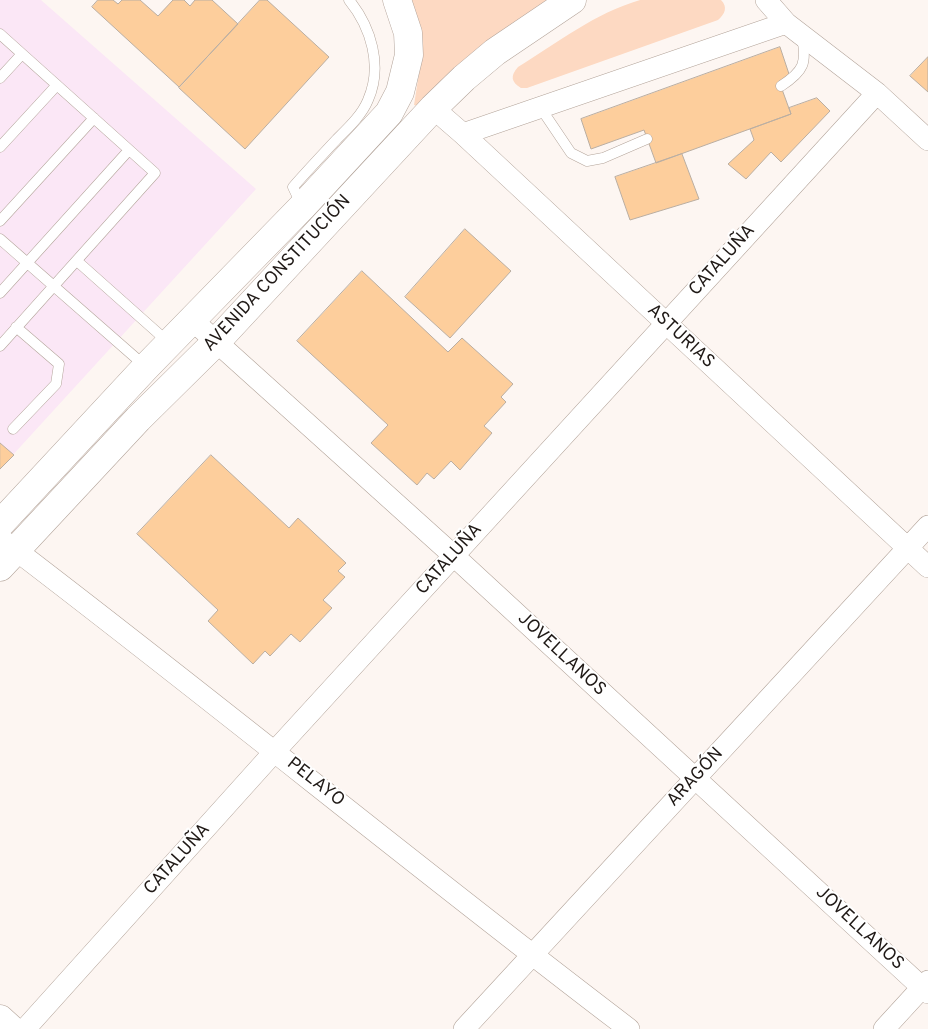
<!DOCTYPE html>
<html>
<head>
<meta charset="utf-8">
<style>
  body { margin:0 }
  canvas { display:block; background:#fdf6f2 }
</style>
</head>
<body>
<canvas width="928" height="1029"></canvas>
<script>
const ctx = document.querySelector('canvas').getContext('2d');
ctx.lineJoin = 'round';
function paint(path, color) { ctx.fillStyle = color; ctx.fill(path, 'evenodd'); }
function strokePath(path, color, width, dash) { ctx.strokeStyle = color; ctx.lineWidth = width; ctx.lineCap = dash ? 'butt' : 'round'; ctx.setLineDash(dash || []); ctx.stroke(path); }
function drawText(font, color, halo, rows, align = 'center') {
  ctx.font = font + ' Overpass,sans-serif'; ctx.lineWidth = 4; ctx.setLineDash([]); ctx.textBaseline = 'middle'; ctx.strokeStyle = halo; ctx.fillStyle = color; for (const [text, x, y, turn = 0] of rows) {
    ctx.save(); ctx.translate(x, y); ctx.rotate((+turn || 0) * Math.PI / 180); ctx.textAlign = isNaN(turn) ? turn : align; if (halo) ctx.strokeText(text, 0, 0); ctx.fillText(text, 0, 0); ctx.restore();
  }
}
paint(new Path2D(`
  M0 0H41L256 189 0 469Z`), '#fbe7f6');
paint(new Path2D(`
  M407 0H557L419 106 414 105 420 67Z
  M640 0H721C728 7 725 14 718 20L527 88H521C511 82 510 76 518 67 557 43 595 13 640 0Z`), '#fdd9c2');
const building = new Path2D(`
  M98 0H113L118 4 122 0H140L158 16 173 0H184L190 6 195 0H212L238 24 179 87 92 7Z
  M260 0H267L329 57 245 149 179 88Z
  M780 47 790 77 779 81 791 114 656 163 644 130 591 149 581 119Z
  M928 57V92L910 76Z
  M817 98 830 111 781 162 771 152 746 179 728 164 754 140 750 129 791 114 789 108Z
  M682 154 699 199 630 220 615 177Z
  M465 229 511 271 450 338 405 297Z
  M362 271 448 352 462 338 513 384 501 397 506 402 484 426 492 433 460 470 451 461 434 479 427 473 417 485 371 443 388 425 297 341Z
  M0 443 14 455 0 469Z
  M211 455 289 528 298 518 346 563 338 571 345 577 323 600 332 608 300 642 291 634 270 656 265 651 253 664 208 621 218 610 137 534Z`);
paint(building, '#fdce9c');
strokePath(building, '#baaea2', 1);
const lane = new Path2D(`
  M0 34 155 173 0 346
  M0 78 22 54
  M781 86C804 71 807 63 802 37
  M540 107 571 153 587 161 603 158 647 139
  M0 147 57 85
  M302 206 293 187C307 171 322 155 337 139 348 128 362 115 368 100 383 66 371 27 349 0
  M0 221 94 118
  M0 239 145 366
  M77 261 168 342
  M0 293 129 150
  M13 429 56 384 59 364 16 327`);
const street = new Path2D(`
  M766 0 786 23 877 93 928 140
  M433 108 463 134 928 567
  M463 134 786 23
  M191 319 454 556 928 993
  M0 538C212 699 417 868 629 1029
  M25 1029 275 751 877 93
  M464 1029 928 526
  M884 1029 928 981`);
const secondary = new Path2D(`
  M0 1019 11 1029`);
const primary = new Path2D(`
  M0 524 146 367 302 207 389 113 400 92 409 55 408 33 397 0
  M0 567 138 419 216 342 433 108 464 78 495 52 572 0`);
strokePath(lane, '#b3a49a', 11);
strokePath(street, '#b3a49a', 22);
strokePath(secondary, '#b3a49a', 29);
strokePath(primary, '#b3a49a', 29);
strokePath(lane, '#fff', 10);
strokePath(street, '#fff', 21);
strokePath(secondary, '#fff', 28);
strokePath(primary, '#fff', 28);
drawText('18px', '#1f1916', '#fff', [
  ["CATALUÑA",723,261,-48],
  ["AVENIDA CONSTITUCIÓN",278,274,-47],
  ["ASTURIAS",680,337,43],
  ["CATALUÑA",450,560,-48],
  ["JOVELLANOS",561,655,43],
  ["ARAGÓN",696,778,-47],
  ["PELAYO",315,783,38],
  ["CATALUÑA",178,860,-48],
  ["JOVELLANOS",859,929,43]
]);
</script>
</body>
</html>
